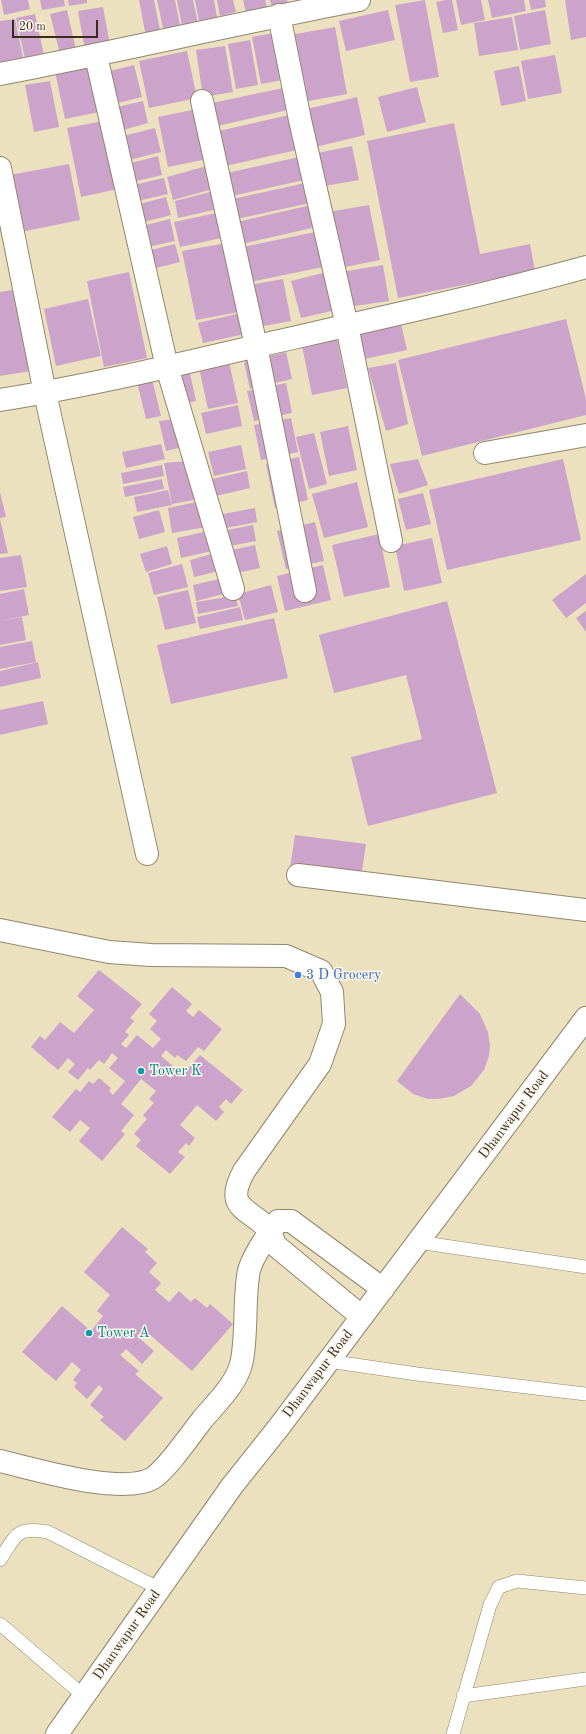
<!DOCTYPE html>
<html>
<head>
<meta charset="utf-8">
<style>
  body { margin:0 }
  #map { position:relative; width:586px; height:1734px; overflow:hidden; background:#ebe1be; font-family:"Old Standard TT",serif }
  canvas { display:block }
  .scale { position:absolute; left:12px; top:20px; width:86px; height:18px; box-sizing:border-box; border:2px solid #3b2a1e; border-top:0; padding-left:5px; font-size:12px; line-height:14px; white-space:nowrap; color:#3b2a1e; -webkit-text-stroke:3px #fbf7ec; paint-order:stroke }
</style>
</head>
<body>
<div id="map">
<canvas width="586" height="1734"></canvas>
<div class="scale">20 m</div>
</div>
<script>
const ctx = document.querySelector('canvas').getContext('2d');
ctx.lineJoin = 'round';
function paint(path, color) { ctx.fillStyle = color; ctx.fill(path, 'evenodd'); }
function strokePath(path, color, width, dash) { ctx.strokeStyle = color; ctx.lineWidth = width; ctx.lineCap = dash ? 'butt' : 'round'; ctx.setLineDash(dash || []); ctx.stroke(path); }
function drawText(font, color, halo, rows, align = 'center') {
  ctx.font = font + ' "Old Standard TT",serif'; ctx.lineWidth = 3; ctx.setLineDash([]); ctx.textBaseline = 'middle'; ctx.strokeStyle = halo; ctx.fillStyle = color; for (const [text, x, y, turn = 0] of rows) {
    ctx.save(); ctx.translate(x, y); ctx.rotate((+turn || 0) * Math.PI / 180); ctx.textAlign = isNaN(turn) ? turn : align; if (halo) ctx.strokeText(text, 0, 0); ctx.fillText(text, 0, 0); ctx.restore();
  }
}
paint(new Path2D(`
  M1 0H28L30 9 4 15Z
  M40 0H64L65 6 42 10Z
  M68 0H87V3L69 6Z
  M139 0H154L161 35 146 37Z
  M157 0H175L181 30 164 33Z
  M177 0H193L199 28 183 31Z
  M195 0H214L217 17 199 21Z
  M217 0H233L236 12 220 16Z
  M243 0H265L268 10 247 16Z
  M270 0H287L288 3 272 7Z
  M425 0 439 77 410 82 395 5Z
  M446 0H452L458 30 443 33 436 2Z
  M456 0H481L485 20 461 25Z
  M488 0H524L526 11 492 18Z
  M529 0H545L546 7 531 10Z
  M565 0H586V37L571 40Z
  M103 7 110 45 85 49 78 11Z
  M67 10 76 50 60 54 50 14Z
  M388 10 395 40 346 51 339 21Z
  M545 10 551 44 520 50 514 16Z
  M35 14 44 55 25 59 16 18Z
  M512 17 518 50 479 56 474 23Z
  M15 19 24 62 0 67V21Z
  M335 27 347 94 303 102 290 35Z
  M280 32 289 79 261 84 252 37Z
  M250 40 258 85 236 89 228 44Z
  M225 46 233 92 203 97 196 50Z
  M187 51 197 98 149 108 139 61Z
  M555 55 562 93 528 99 521 61Z
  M94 64 104 111 65 119 55 72Z
  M134 65 142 97 118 103 110 71Z
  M519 66 526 101 501 106 494 71Z
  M50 81 59 127 34 132 25 85Z
  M417 87 426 122 387 132 378 97Z
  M283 88 288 110 217 126 212 103Z
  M357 97 365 135 311 148 303 110Z
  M143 101 148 123 116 132 109 109Z
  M197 109 208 159 168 167 158 117Z
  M289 115 297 150 221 167 214 132Z
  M103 121 118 189 81 197 67 128Z
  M454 123 480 254 530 244 535 271 398 298 367 141Z
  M155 128 161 152 125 161 119 137Z
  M352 146 359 180 319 187 312 154Z
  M158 156 162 175 129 183 124 165Z
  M299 157 304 180 232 196 227 173Z
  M69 164 80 220 21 232 10 175Z
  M207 166 213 189 173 200 167 177Z
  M164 178 168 194 133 202 129 186Z
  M305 183 310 203 237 219 233 199Z
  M214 191 218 209 178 218 175 201Z
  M166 197 171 215 136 224 132 206Z
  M311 205 316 227 242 244 237 222Z
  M369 205 380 260 340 268 328 212Z
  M221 212 226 237 180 247 174 222Z
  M170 219 175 241 143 248 138 227Z
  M315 232 323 267 250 282 243 247Z
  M226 243 239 312 196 320 182 251Z
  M175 244 180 262 148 270 143 252Z
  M383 265 389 301 348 307 342 272Z
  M129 272 147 358 104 367 87 281Z
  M327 272 336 310 301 318 291 281Z
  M283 279 291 321 258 327 250 285Z
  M17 289 31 371 0 376V292Z
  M88 299 101 356 56 366 44 309Z
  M240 313 245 334 203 343 198 323Z
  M566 319 586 399V415L422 456 398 360Z
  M400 320 407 350 364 359 358 329Z
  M337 339 347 388 312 395 302 346Z
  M286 352 292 379 250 389 244 362Z
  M229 362 238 403 208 409 199 368Z
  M396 363 408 424 386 431 368 368Z
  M189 369 196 401 182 404 175 373Z
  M152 379 161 416 146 419 137 382Z
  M286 383 292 413 254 421 247 391Z
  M238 405 242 426 206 434 201 413Z
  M291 418 298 452 261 460 254 425Z
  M177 419 187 446 166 451 159 421Z
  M348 426 357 470 329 476 320 432Z
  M314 433 327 484 309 489 296 437Z
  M161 444 165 459 126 468 122 452Z
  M241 445 246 469 214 476 208 452Z
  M299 457 308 500 275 508 266 464Z
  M418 459 428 485 399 494 390 464Z
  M563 459 581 540 447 570 429 490Z
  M188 461 204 498 172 504 164 463Z
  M162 465 164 476 123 484 121 473Z
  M247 471 250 488 216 496 212 479Z
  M162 479 164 489 125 497 123 487Z
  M357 482 368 527 324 538 312 494Z
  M168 490 172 505 137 512 134 497Z
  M0 492 6 517 0 518Z
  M423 493 431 524 406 530 398 499Z
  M201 501 206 527 172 533 168 508Z
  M255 508 257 522 221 529 218 515Z
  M159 510 165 532 139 539 133 517Z
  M0 519 8 553 0 554Z
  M315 522 324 561 286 569 277 531Z
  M253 525 256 541 225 547 222 531Z
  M208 531 212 551 181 558 177 538Z
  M379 534 390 587 344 597 332 545Z
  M432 538 442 583 404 591 395 546Z
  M255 545 260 568 233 574 227 551Z
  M167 546 172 564 146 572 140 554Z
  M219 552 224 570 194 577 190 560Z
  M21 555 27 587 0 591V558Z
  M182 564 188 587 154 595 148 573Z
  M323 565 331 600 285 611 277 576Z
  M586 574V603L566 618 552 600Z
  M228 577 232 592 196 601 193 585Z
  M271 585 278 612 245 620 238 594Z
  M24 589 29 615 0 621V594Z
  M188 590 196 623 165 630 157 597Z
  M235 593 238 606 198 614 196 602 221 598Z
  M447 601 497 793 368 826 351 757 422 739 406 675 334 693 319 635Z
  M240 607 243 620 200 629 197 617Z
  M586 611V632L576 618Z
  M22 617 26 640 0 645V621Z
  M274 618 288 678 171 704 157 645Z
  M32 641 36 662 0 669V647Z
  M38 662 41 678 0 687V671Z
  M43 701 48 724 0 735V710Z
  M295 835 366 844 361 878 290 868Z
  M99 970 142 1004 130 1018 134 1021 125 1032 129 1035 121 1044 126 1048 137 1035 153 1048 161 1039 150 1029 157 1021 149 1014 172 987 192 1004 186 1011 193 1017 199 1010 222 1029 204 1051 198 1047 186 1061 177 1055 175 1058 166 1050 161 1056 173 1066 166 1074 171 1078 174 1073 177 1076 185 1067 188 1069 200 1055 243 1090 231 1104 226 1099 219 1107 224 1112 216 1121 197 1105 180 1125 195 1138 189 1146 186 1143 178 1152 185 1157 170 1174 136 1146 141 1140 134 1134 147 1119 143 1115 154 1103 149 1099 156 1091 141 1079 121 1104 134 1115 121 1131 125 1134 102 1161 79 1141 90 1128 80 1120 70 1132 52 1117 76 1089 80 1092 89 1081 93 1084 99 1078 111 1088 109 1091 113 1095 125 1081 109 1068 118 1058 112 1053 104 1064 99 1060 90 1070 88 1068 78 1080 68 1072 75 1064 68 1058 58 1070 31 1047 40 1036 45 1040 60 1022 74 1033 94 1010 77 996Z
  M460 994 480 1014 488 1032 490 1046 489 1056 484 1070 471 1086 454 1096 438 1099H428L413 1094 397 1081Z
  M122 1227 148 1249 145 1252 157 1263 149 1272 161 1283 155 1290 169 1302 179 1291 191 1302 195 1298 207 1308 210 1304 233 1324 192 1371 143 1329 137 1336 154 1351 142 1364 126 1349 120 1355 139 1371 135 1374 163 1398 125 1441 100 1420 104 1417 90 1405 103 1389 99 1385 87 1399 74 1387 77 1383 73 1380 81 1370 72 1362 56 1381 22 1352 62 1306 91 1331 103 1316 97 1311 110 1295 84 1272Z`), '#cca3cb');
const lane = new Path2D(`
  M418 1242 586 1267
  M328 1361 417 1374 586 1394
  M0 1560C16 1535 16 1526 48 1532L160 1589
  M0 1624 84 1696
  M463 1696 586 1679
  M453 1734 490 1605 499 1587 517 1581 586 1588`);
const street = new Path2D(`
  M279 15 300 120 347 326 391 541
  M96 56 167 367 233 589
  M0 74C120 51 239 23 359 0
  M202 101 256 346 305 591
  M0 168 45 393 147 854
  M0 400C87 386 172 366 257 346 367 321 477 297 586 267
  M485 453 586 435
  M298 875 586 910
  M0 930 109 952 151 955 286 956 321 971 332 992 334 1024 320 1064 244 1171C223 1210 249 1207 269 1230 272 1234 273 1240 275 1245L361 1316
  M0 1461C34 1469 123 1496 153 1478 167 1469 191 1434 202 1420 216 1403 238 1383 242 1360 247 1332 244 1304 248 1276 249 1261 269 1233 278 1221H291L383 1289
  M57 1734 232 1486 279 1427 586 1018`);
strokePath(lane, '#93866e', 14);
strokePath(street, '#93866e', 24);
strokePath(lane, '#fff', 13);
strokePath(street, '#fff', 22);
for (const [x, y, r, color] of [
  [298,975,4,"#3f7fe0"],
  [141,1071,4,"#0f9aa8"],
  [89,1333,4,"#0f9aa8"]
]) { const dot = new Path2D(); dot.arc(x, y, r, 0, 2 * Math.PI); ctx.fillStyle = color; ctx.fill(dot); strokePath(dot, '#fbf7ec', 1.5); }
drawText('14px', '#366cbe', '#fbf7ec', [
  ["3 D Grocery",306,975]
], 'left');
drawText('14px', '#0d838f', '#fbf7ec', [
  ["Tower K",149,1071],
  ["Tower A",97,1333]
], 'left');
drawText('14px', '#3b2a1e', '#fbf7ec', [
  ["Dhanwapur Road",514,1115,-53],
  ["Dhanwapur Road",318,1374,-53],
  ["Dhanwapur Road",127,1635,-55]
]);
</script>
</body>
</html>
